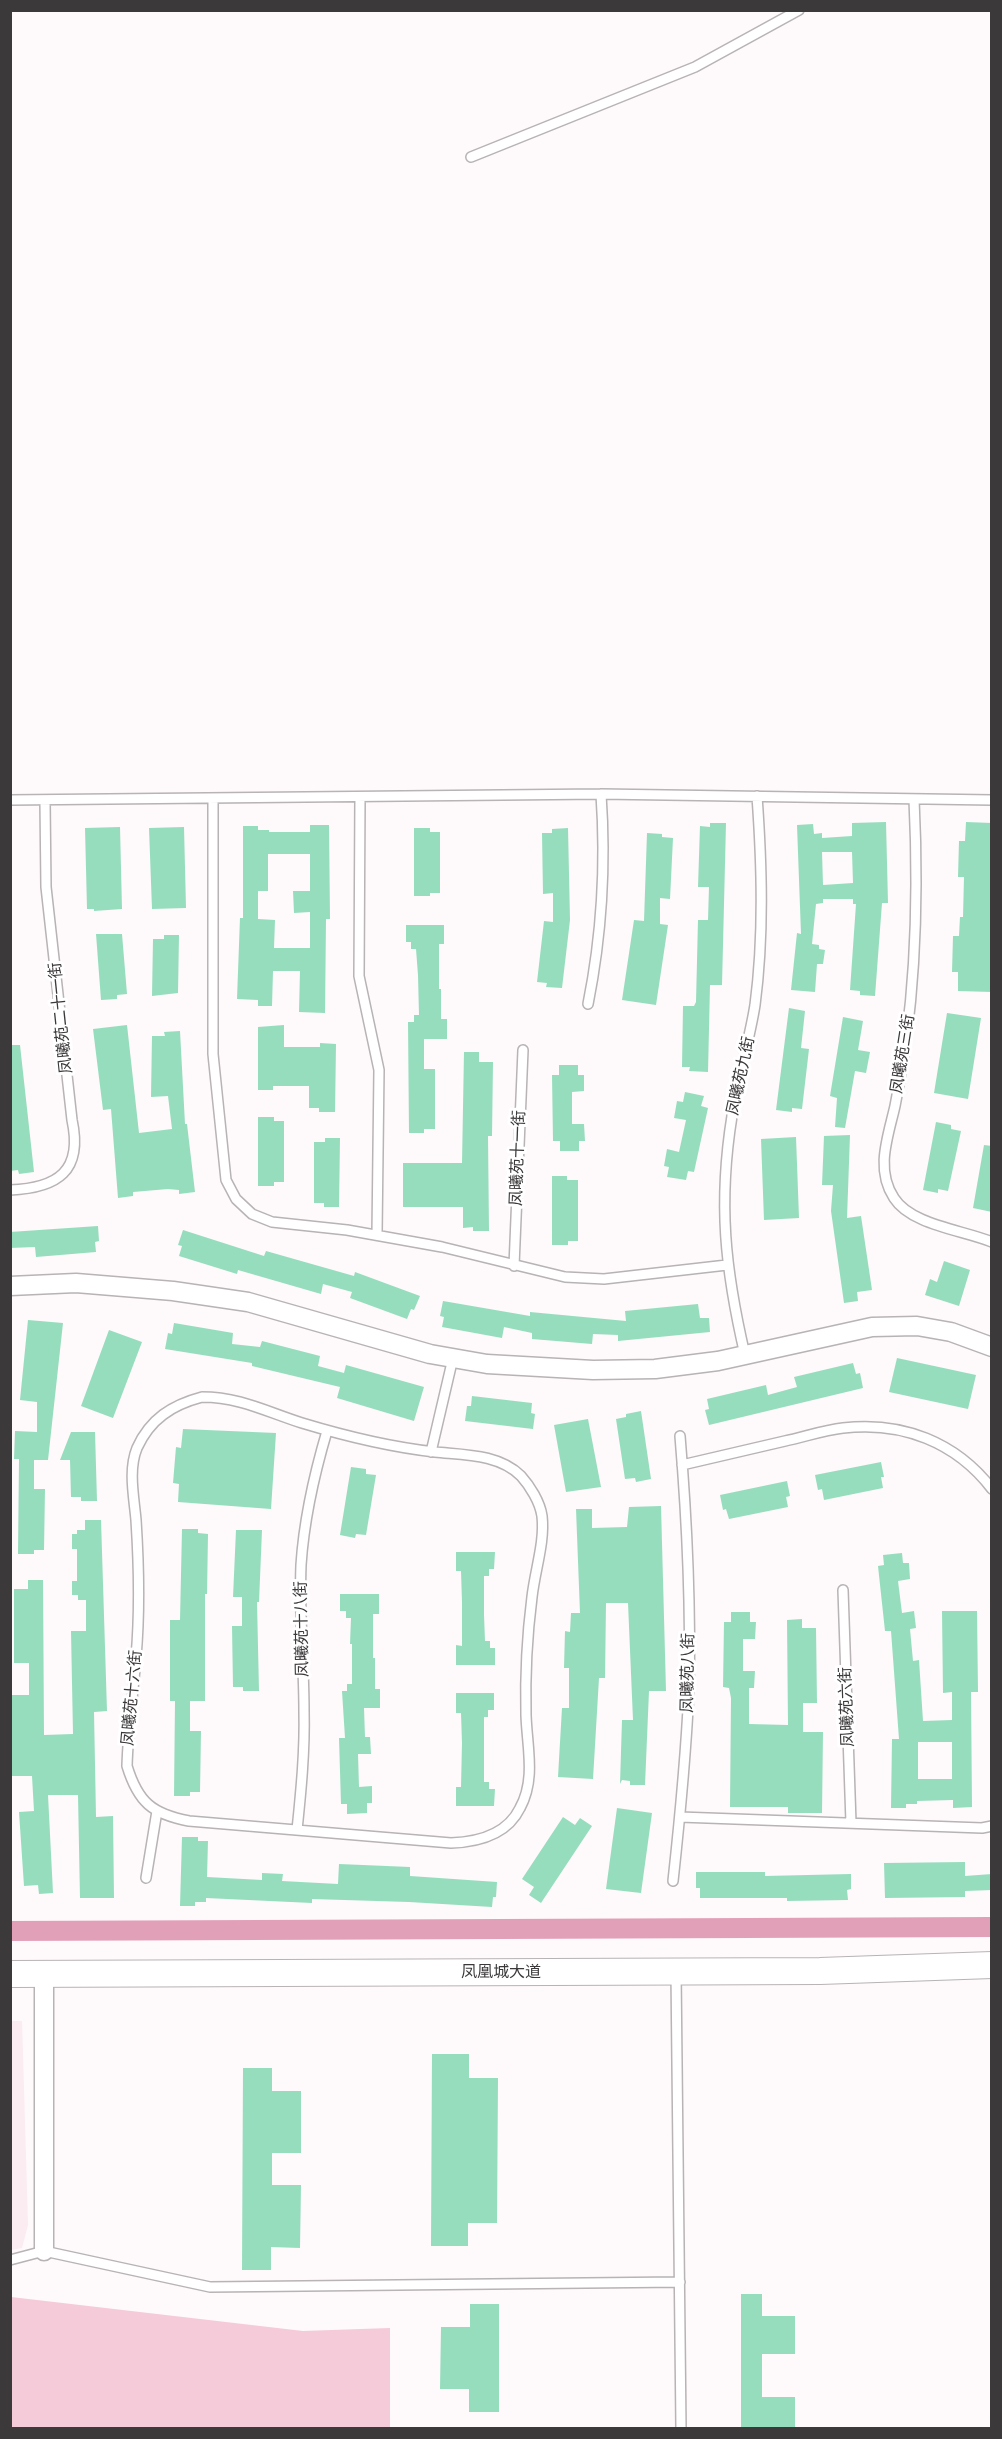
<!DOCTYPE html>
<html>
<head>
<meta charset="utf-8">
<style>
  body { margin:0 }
  #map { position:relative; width:1002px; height:2439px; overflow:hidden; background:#fef9fb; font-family:Rubik,sans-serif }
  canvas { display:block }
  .frame { position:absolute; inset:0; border:12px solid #3b3939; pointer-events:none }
</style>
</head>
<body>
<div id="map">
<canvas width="1002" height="2439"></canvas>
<div class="frame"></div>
</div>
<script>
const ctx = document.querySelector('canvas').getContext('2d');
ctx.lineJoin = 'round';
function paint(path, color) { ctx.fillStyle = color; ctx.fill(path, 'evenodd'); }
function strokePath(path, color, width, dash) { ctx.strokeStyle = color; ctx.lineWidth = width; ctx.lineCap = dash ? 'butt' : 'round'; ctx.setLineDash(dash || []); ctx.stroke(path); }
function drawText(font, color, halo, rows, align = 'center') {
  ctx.font = font + ' Rubik,"Noto Sans SC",sans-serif'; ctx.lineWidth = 6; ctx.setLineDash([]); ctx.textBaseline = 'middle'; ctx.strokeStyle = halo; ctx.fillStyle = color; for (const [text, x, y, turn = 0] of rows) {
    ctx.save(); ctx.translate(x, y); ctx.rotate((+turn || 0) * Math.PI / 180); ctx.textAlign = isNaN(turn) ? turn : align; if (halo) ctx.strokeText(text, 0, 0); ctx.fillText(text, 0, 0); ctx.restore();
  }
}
paint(new Path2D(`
  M11 2021H22L28 2225 22 2248 11 2250Z`), '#faecf1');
paint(new Path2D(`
  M11 2297 303 2331 390 2328V2428H11Z`), '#f5cad9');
strokePath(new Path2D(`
  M10 1931 992 1927`), '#e2a0b8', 20);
paint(new Path2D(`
  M886 822 888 903H882L875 996 860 995V991L850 990 856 904H853V899H823V903L816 904 812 944 819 945V949L825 950 823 964H817L815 992 791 990 797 933 801 934 797 825 813 824 814 834 822 833V838L852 836V823ZM822 852H852L853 883 823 885Z
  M966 822 992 823V992L958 991V972H952L953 936H959L960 917H963L964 877H958L959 841H965Z
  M710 823H726L722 985H710L708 1072 689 1071 690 1067H682L683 1006H694L696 1002 698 920H708L709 887H698L700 826 710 827Z
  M310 825H329L330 919H326L325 1013 299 1012 300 971H273L272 1006H258V1000L237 999 240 918H243V826H258V830H269V832H310ZM268 854H310V891H293L294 913 310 912V948H274L275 920 258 919V891H268Z
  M120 827 122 909 94 911V909H87L85 828Z
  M184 827 186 908 152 909 149 828Z
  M414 828H430V832H440V893H430V896H414Z
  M568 828 570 920 562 988 546 987 547 983 537 982 544 921 553 922V893L543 894 542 833H552V829Z
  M647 833 662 834V837L673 838 670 899 660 898V924L668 925 656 1005 622 1000 634 920 644 921Z
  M406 925H444V944H439V989H441V1019H447V1039H424V1069H435V1129H424V1133H409L408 1022H414V1015H419L418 975 416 949H411V942H406Z
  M96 934H122L127 994 117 995V999L101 1000Z
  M164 935H179L178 993 152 996 153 939H164Z
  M789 1008 805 1011 801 1048 809 1049 802 1109 792 1108V1112L776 1110Z
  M947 1013 981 1018 968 1099 934 1093Z
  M843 1017 863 1021 858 1050 870 1052 866 1073 855 1071 845 1128 835 1127 837 1098 830 1096Z
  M127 1025 139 1133 172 1129 168 1096 151 1097 152 1036H165L164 1032 180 1031 185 1124H187L195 1192 179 1194V1190L168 1189 133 1192V1196L118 1198 111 1109 103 1110 93 1029Z
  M284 1025V1047H320V1043L336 1044 335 1112H319V1108H309V1086H273V1090H258V1027Z
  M10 1045H20L34 1172 19 1174 18 1170 10 1171Z
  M464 1052H479V1062H493L492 1136H488L489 1231H473V1227L463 1228V1207H403V1163H462Z
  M559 1065H578V1075H584V1091L572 1092V1124H584L585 1141H579V1151H560V1141H553L552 1075H559Z
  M685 1092 704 1096 701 1106 708 1108 694 1172 688 1171 686 1180 667 1177 669 1167 664 1166 667 1149 679 1152 686 1120 674 1118 677 1101 683 1102Z
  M258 1117H274V1121H284V1182H274V1186H258Z
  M936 1122 951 1125V1129L961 1131 948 1191 938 1189V1193L923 1190Z
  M850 1135 847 1218 861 1216 872 1290 857 1292 858 1301 844 1303 831 1211 833 1185H822L824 1136Z
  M796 1137 799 1218 764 1220 761 1139Z
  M325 1138H340L339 1207H324V1203H314V1142H325Z
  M984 1145 992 1146V1212L973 1208Z
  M552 1176H567V1180H578V1241H568V1245H552Z
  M98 1226 99 1241 95 1242 96 1252 36 1257 35 1247 10 1248V1232Z
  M183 1230 264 1256 266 1251 354 1276 355 1272 420 1296 414 1310 411 1309 407 1319 350 1298 352 1292 323 1284 321 1294 238 1270 237 1274 179 1256 182 1246 178 1245Z
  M944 1261 970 1270 959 1306 925 1295 930 1279 937 1282Z
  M443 1301 530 1316V1312L626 1321 625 1311 698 1304 700 1318H709L710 1332 618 1341V1335L593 1334 592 1344 532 1339V1333L504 1327 502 1338 442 1327 444 1317 440 1316Z
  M28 1320 63 1323 48 1460H34V1489H45L44 1550H34V1554H18L19 1459H14L15 1431 37 1432V1402L20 1400Z
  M174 1323 233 1333 232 1344 260 1347 262 1341 320 1356 318 1366 344 1373 346 1365 424 1387 414 1421 337 1398 340 1387 252 1366V1363L165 1349 168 1333 172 1334Z
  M109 1330 142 1342 113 1418 81 1406Z
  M897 1358 976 1375 968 1409 889 1392Z
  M853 1363 856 1374 860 1373 863 1388 709 1425 705 1410 709 1409 707 1399 766 1385 768 1395 797 1387 794 1377Z
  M472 1396 532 1403 531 1413 535 1414 533 1429 465 1421 467 1406H471Z
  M641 1411 651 1479 636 1482 635 1478 625 1479 616 1419 626 1417V1414Z
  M588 1419 601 1487 566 1492 554 1425Z
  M183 1429 276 1433 271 1509 178 1502 179 1484 173 1483 176 1447 181 1448Z
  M71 1432H95L97 1501H81V1497H71L70 1460H60Z
  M881 1462 884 1477H881L883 1488 824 1500 822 1489 818 1490 815 1475Z
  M351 1467 366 1469V1474L376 1475 366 1535 356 1534 355 1538 340 1535Z
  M787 1481 790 1496 786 1497 788 1507 729 1519 726 1509 723 1510 720 1495Z
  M661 1506 666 1691H649L645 1785H630V1781L622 1780 620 1784 622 1720H633L628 1603H606L605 1678H599L593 1779 558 1777 562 1708H569V1668H564L565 1631 570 1632 571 1613H580L576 1509H592V1528L627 1527 629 1507Z
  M85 1520H101L107 1711 94 1712 96 1817 113 1816 114 1898H80L78 1795H48L53 1893 39 1894 38 1885 24 1886 19 1812 34 1811 32 1776H10V1695H29V1663H14V1589H28V1580H43L44 1735 73 1734 71 1631H86V1600H78V1595H72V1581H77V1549H72V1534H77V1530H85Z
  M182 1529H198V1533L208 1534 207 1594H205V1701H190V1731H201L200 1792H190V1796H174L175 1701H170V1620H180Z
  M236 1530H262L259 1602H257L259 1691H243V1687H233L232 1626H242V1597H233Z
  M456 1552H495L494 1569H489V1576H484V1615L485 1641H490V1648H495V1665H456V1645L462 1646V1602L461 1571H456Z
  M902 1553 903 1563H909L910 1579 898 1581 902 1613 914 1611 916 1628 910 1629 913 1661 919 1660 923 1721 952 1720V1692L943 1693 942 1611H977L978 1692H971L972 1807 953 1808V1800L917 1801V1804H906V1808H891L892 1739H899L891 1631H885L878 1566 884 1565 883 1555ZM918 1742H952V1779H918Z
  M340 1594H379V1614H373V1658H375V1689H380V1708H364L365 1737H370L371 1754H358L359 1787 372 1786V1803H367V1813L347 1814V1804H341L339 1738H345L342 1691H347V1684H352V1644H350L351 1618H346V1611H340Z
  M731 1612H750V1622H756L755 1639H743V1671H755L754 1688H749V1724L788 1725 787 1620 802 1619V1628H816L817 1703H803V1732H823L822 1813H788V1807H730L731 1698 729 1688 723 1687 724 1622H731Z
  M456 1693H494V1710H488V1717H484V1782H489V1789H495L494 1806H456V1787H461L462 1743 461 1713H456Z
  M617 1808 652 1813 641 1893 606 1889Z
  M563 1817 575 1825 580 1818 592 1826 541 1903 529 1895 534 1887 522 1879Z
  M182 1837H198V1841H208L207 1877 262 1880V1873L283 1874 282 1881 338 1884 339 1864 410 1867V1876L497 1882 496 1897H493L492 1907 409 1902 312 1899V1903L206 1898V1902H195V1906H180Z
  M965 1862V1876L992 1874V1890L965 1891V1897L885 1898 884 1863Z
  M696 1872H765V1876L851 1874V1889L847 1890 848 1900 787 1901V1898H700V1888H696Z
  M432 2054H469V2078H498L497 2223H468V2246H431Z
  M243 2068H272V2091H301V2153H272V2185H301L300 2248 271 2247V2270H242Z
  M741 2294H762V2316H795V2354H762V2397H795V2428H741Z
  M470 2304H499V2412H469V2389H440L441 2327H470Z`), '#96ddbd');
const service = new Path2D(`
  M471 157 695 67 799 10
  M360 797 359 976 379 1070 377 1234
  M213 799V1054L226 1180 236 1199 252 1214 272 1222 347 1230 442 1247 565 1277 604 1279 727 1265
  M914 799C919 902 916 1005 895 1106 888 1137 875 1169 894 1198 911 1225 963 1230 992 1242
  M10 800 601 794 992 800
  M588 1004C602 934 606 866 601 794
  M10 1190C58 1188 83 1171 72 1120L46 887 45 802
  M514 1266 523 1050
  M745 1355C725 1269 718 1203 732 1116 737 1079 749 1043 755 1005 764 936 762 866 757 796
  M202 1397C240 1397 267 1412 302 1423 345 1436 390 1447 435 1452 464 1455 499 1454 521 1476 530 1486 540 1502 542 1516 545 1542 535 1570 532 1597 527 1636 525 1675 526 1715 527 1747 536 1779 520 1808 507 1835 478 1842 451 1843L189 1821C152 1814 138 1802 127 1766 128 1730 133 1694 136 1657 140 1612 139 1566 136 1520 134 1497 128 1470 137 1448 150 1419 172 1405 202 1397Z
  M431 1452 453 1358
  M682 1465C717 1457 751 1449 785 1441 804 1437 824 1430 843 1428 902 1421 956 1442 992 1489
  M843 1590 851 1823
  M680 1817 982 1828 992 1826
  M297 1830C301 1791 305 1751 304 1711 304 1663 299 1614 301 1565 304 1519 314 1475 327 1431
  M146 1878 157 1811
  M673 1881C680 1817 686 1754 689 1690 691 1605 687 1520 680 1436
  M676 1972 681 2428
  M10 2260 44 2251 210 2287 680 2282`);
const minor = new Path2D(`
  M10 1286 76 1283 173 1291 248 1302 430 1354 487 1364 593 1370 655 1369 718 1361 872 1327 917 1326 951 1332 992 1347
  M44 2251V1973`);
const secondary = new Path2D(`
  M10 1974 820 1971 992 1965`);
strokePath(service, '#b8b3b4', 12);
strokePath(minor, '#b8b3b4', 21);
strokePath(secondary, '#b8b3b4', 28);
strokePath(service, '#fff', 9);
strokePath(minor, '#fff', 18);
strokePath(secondary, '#fff', 26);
drawText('16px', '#3b3939', '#fff', [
  ["凤曦苑二十一街",61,1018,-96],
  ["凤曦苑三街",903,1054,-81],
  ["凤曦苑九街",741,1076,-78],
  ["凤曦苑十一街",518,1158,-88],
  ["凤曦苑十八街",302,1629,-91],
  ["凤曦苑八街",688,1673,-89],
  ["凤曦苑十六街",132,1698,-85],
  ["凤曦苑六街",847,1707,-92],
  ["凤凰城大道",501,1972]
]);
</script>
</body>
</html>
